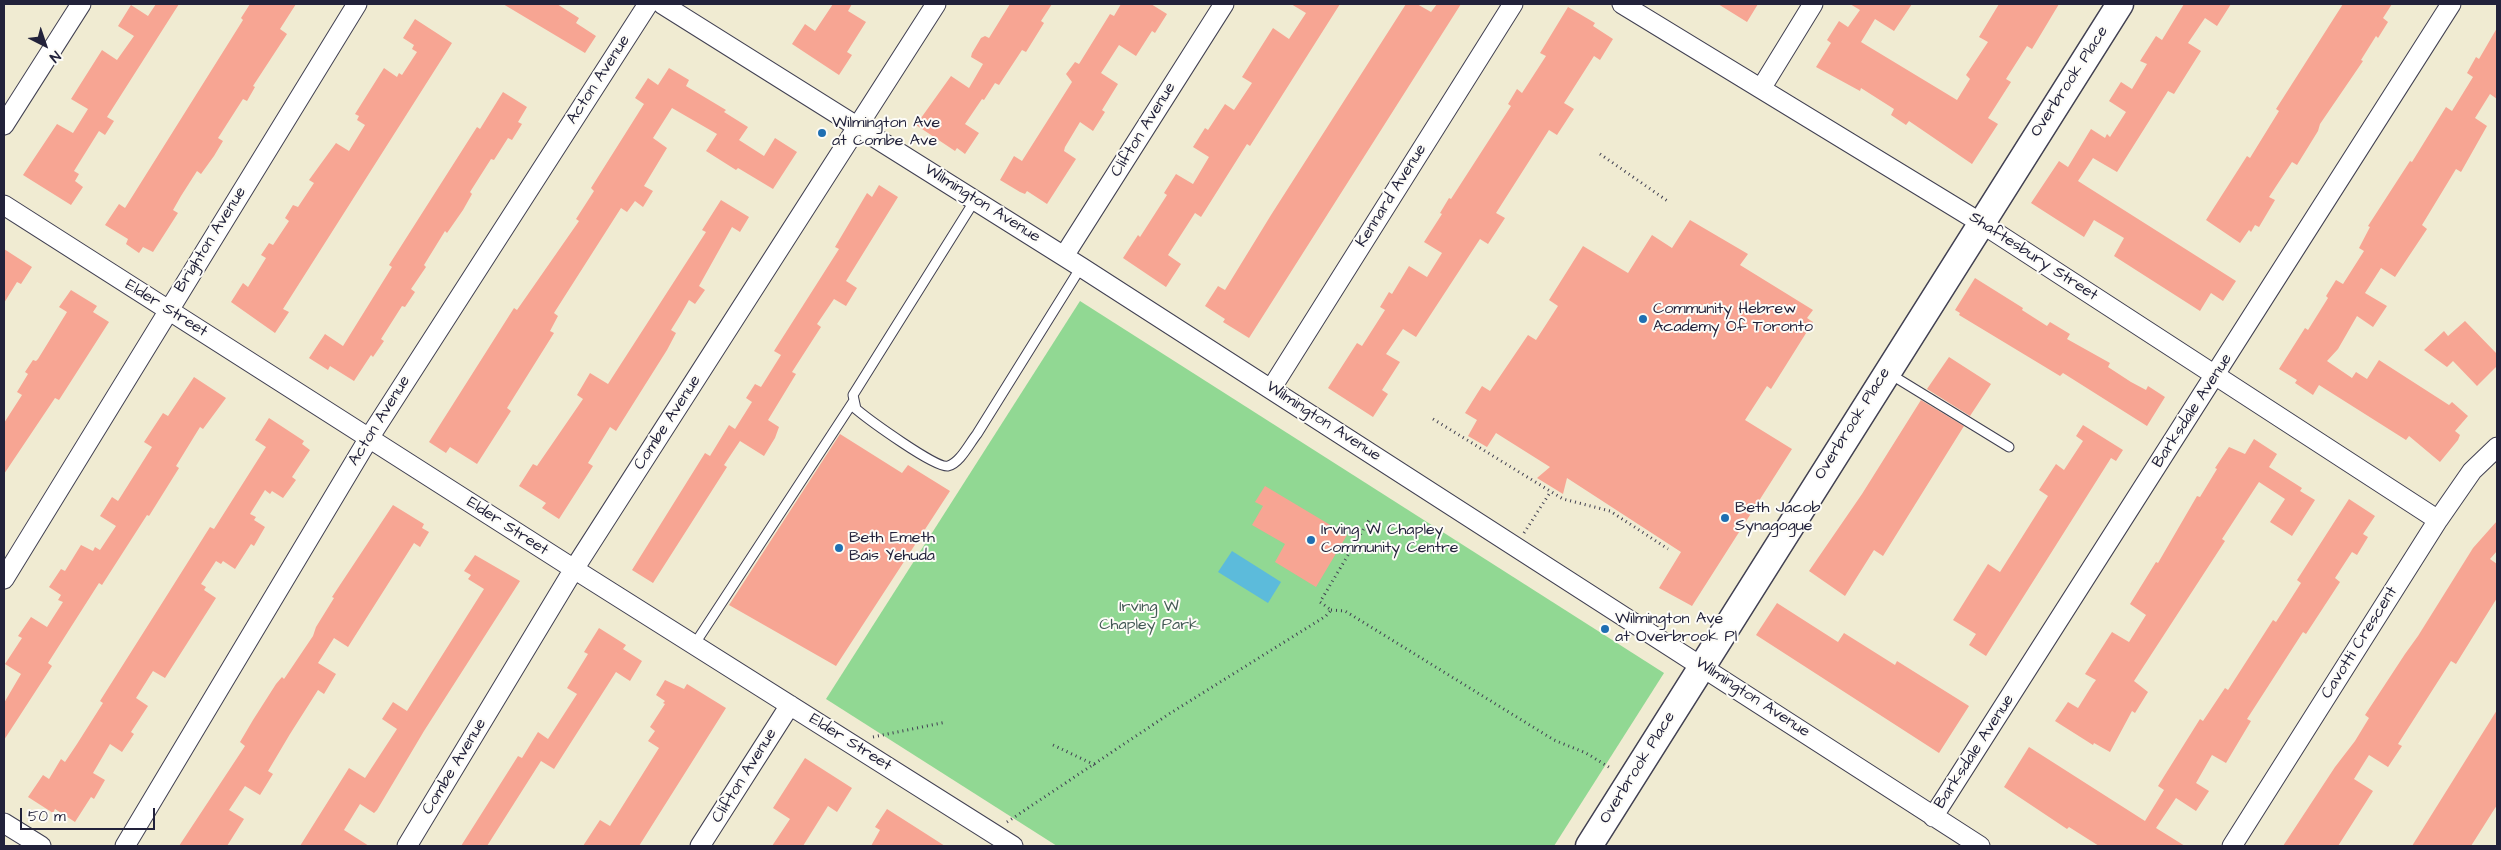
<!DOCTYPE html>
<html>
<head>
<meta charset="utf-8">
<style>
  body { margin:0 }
  #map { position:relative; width:2501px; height:850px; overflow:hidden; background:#f0ebd2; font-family:"Architects Daughter",sans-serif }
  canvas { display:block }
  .frame { position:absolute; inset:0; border:5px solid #22223b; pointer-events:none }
  .north { position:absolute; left:20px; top:20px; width:50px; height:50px; -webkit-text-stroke:4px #fdfcf7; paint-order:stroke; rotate:139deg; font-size:14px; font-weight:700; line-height:20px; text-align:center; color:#22223b }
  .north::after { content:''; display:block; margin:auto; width:18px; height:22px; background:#22223b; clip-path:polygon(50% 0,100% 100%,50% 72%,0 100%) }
  .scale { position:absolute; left:20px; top:808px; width:135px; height:22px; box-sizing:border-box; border:2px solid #22223b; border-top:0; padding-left:6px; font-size:15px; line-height:18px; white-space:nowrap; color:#22223b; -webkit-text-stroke:4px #fdfcf7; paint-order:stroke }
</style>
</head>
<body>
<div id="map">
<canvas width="2501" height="850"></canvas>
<div class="frame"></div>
<div class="north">N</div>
<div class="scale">50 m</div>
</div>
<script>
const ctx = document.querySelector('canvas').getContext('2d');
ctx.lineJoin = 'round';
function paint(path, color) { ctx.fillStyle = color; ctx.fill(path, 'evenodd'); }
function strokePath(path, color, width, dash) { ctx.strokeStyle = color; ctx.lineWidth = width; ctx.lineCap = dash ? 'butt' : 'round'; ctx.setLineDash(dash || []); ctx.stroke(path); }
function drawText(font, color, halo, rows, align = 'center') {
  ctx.font = font + ' "Architects Daughter",sans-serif'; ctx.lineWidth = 4; ctx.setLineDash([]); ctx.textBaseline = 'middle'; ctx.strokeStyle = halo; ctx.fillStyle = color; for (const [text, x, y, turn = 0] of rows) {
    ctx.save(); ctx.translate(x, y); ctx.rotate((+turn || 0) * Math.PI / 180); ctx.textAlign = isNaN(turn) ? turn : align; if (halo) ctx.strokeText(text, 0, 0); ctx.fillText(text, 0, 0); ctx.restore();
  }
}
paint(new Path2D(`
  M1080 301 1664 673 1554 846H1057L826 699Z`), '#91d893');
paint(new Path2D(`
  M1232 551 1281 582 1268 603 1218 572Z`), '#5cbbdb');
paint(new Path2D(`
  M156 4H179L107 117 114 121 105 135 99 131 74 171 79 174 75 181 83 187 71 205 23 175 57 124 73 133 88 109 71 99 102 50 117 60 134 36 118 26 131 5 148 16Z
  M250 4H296L280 29 287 34 253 86 255 87 247 101 243 99 218 138 223 141 214 156 201 174 197 171 181 196 173 210 178 213 153 252 143 247 139 253 126 244 128 239 105 225 119 204 125 208 243 20 241 18Z
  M503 4H557L579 18 576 23 596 36 585 53Z
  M833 4H852L848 11 866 22 847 52 852 55 839 75 792 44 805 24 815 31Z
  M1010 4H1052L1041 21 1044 23 1026 52 1022 50 999 85 995 83 984 100 982 99 965 124 979 133 965 154 957 148 955 151 916 125 951 76 969 88 983 64 971 57 972 53 981 38 985 36 989 38Z
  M1121 4H1151L1167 14 1155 33 1152 31 1136 56 1119 45 1101 73 1118 84 1102 110 1105 112 1093 131 1080 122 1065 147 1064 151 1076 159 1047 204 1027 191 1025 194 1020 192 1000 180 1014 156 1022 161 1072 82 1066 74 1075 62 1079 64 1110 14 1114 16Z
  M1291 4H1340L1250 146 1247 144 1201 217 1195 213 1168 255 1181 264 1166 287 1123 258 1138 235 1140 237 1167 195 1164 193 1176 174 1193 184 1209 157 1193 147 1205 128 1208 130 1225 104 1234 110 1252 83 1242 77 1273 28 1289 39 1306 13Z
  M1406 4H1417L1431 12 1437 4H1461L1249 338 1223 322 1225 319 1205 306 1218 286 1225 290 1271 215Z
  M1718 4H1758L1747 22Z
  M1850 4H1912L1894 31 1875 19 1861 42 1957 100 1970 79 1966 75 1988 42 1979 37 1999 4H2059L2032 49 2027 46 2006 79 2011 82 1988 118 1998 124 1972 164 1909 121 1906 125 1891 115 1894 109 1861 88 1860 91 1816 67 1831 43 1827 40 1839 21 1848 27 1860 10Z
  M2184 4H2231L2217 26 2205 18 2188 43 2201 51 2174 94 2168 91 2117 172 2093 158 2078 181 2236 281 2223 301 2211 293 2200 311 2114 256 2124 238 2094 220 2084 237 2031 203 2059 161 2068 167 2091 129 2105 138 2107 134 2110 137 2126 112 2109 101 2121 82 2132 89 2147 64 2140 61 2156 36 2162 40Z
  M2343 4H2392L2383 18 2388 22 2378 38 2376 36 2361 60 2363 61 2320 124 2318 131 2297 165 2292 162 2269 197 2275 200 2259 227 2255 225 2251 232 2249 230 2240 243 2206 220 2247 156 2250 158 2279 111 2276 109Z
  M1568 7 1595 23 1593 26 1613 39 1600 60 1594 56 1564 103 1574 109 1557 135 1549 130 1496 213 1505 218 1488 244 1480 239 1416 337 1403 329 1386 354 1400 362 1382 390 1388 394 1373 417 1328 388 1357 343 1362 346 1385 310 1380 307 1389 292 1392 294 1409 266 1427 277 1442 253 1424 242 1442 214 1440 213 1449 198 1451 199 1511 106 1508 104 1517 89 1522 93 1546 56 1540 53Z
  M415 19 452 43 283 309 289 312 275 333 231 302 243 283 248 287 266 258 261 255 269 243 273 245 289 221 285 218 293 205 298 207 314 183 309 180 336 143 349 151 365 125 357 120 359 116 355 114 384 68 397 77 399 73 402 75 417 52 412 49 414 45 403 38Z
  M2497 28V99L2490 94 2475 118 2487 126 2461 172 2456 169 2422 225 2427 229 2395 277 2381 268 2365 293 2387 306 2373 327 2357 316 2338 349 2327 361 2352 378 2356 372 2367 379 2379 360 2449 405 2452 402 2468 416 2455 431 2460 435 2458 440 2440 462 2409 436 2406 440 2319 385 2313 395 2295 383 2297 380 2279 369 2305 328 2308 330 2328 298 2326 296 2336 280 2343 284 2364 251 2359 248 2370 227 2368 226 2410 161 2412 162 2446 107 2452 111 2473 77 2467 73 2476 57 2479 59Z
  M669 68 689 80 686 86 726 110 724 112 748 127 739 140 764 156 775 138 797 152 773 189 738 168 736 170 706 151 717 134 672 108 653 138 667 148 644 186 653 191 643 207 635 201 627 212 621 208 554 313 558 316 550 331 554 333 507 408 511 411 477 464 450 447 446 453 429 442 514 308 517 310 579 221 576 219 594 191 591 188 644 104 635 98 648 78 658 85Z
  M503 92 527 107 518 122 522 124 512 140 508 138 494 160 491 159 470 192 472 194 463 210 447 233 445 231 424 265 426 267 411 289 415 292 405 307 402 306 381 339 384 341 373 357 371 355 354 381 330 366 328 370 309 358 325 334 343 346 392 267 389 265 477 127 480 129Z
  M879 185 898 197 846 281 857 288 846 306 834 299 817 324 821 327 792 372 796 374 768 420 779 427 775 438 764 456 740 441 724 465 727 467 653 583 632 570 705 453 710 456 729 425 735 429 752 402 746 398 755 384 761 387 781 355 774 351 839 249 835 247 867 193 872 197Z
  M721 200 749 217 740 232 732 227 699 286 705 290 695 304 689 300 681 314 671 330 676 333 667 350 616 431 610 427 588 463 593 466 559 519 542 508 546 503 519 486 533 464 537 466 583 399 577 395 590 373 608 384 706 232 702 230Z
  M1690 220 1748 254 1740 265 1813 310 1807 318 1813 322 1771 389 1767 386 1745 420 1792 449 1692 606 1659 588 1681 552 1567 478 1563 494 1537 478 1550 467 1496 433 1487 447 1468 436 1477 420 1465 413 1482 386 1490 391 1528 335 1536 340 1558 306 1549 300 1583 246 1628 273 1652 235 1672 248Z
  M4 249 32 267 21 284 17 282 4 303Z
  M1975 278 2023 308 2022 310 2047 326 2050 322 2070 334 2067 339 2110 363 2108 367 2131 382 2146 390 2148 386 2165 397 2147 426 2063 373 2060 376 1959 315 1960 313 1955 310Z
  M71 290 97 306 93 312 109 322 59 400 55 398 4 474V423L22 395 17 392 28 374 25 372 33 360 36 361 38 359 67 312 59 307Z
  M2465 321 2497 354V366L2477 386 2453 361 2447 367 2424 350 2444 331 2448 336Z
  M1949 357 1991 384 1970 416 1927 389Z
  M194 377 226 398 203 429 200 427 176 466 179 468 149 516 147 515 102 585 99 583 48 663 52 666 4 740V703L21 674 5 664 22 638 18 636 31 617 47 627 63 602 58 600 61 595 49 587 61 569 65 571 81 545 93 551 95 547 100 550 116 526 100 516 112 497 118 501 152 447 144 442 163 413 168 416Z
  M1921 400 1964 426 1883 556 1874 550 1845 596 1809 571 1862 494Z
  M269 418 304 441 302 444 310 450 292 477 296 480 283 498 272 491 270 494 265 490 250 514 256 517 254 520 265 527 254 546 251 544 235 569 223 561 221 564 216 561 201 584 206 587 204 590 216 598 165 678 153 671 136 698 148 706 131 732 134 734 122 752 110 744 93 773 105 780 94 799 91 797 75 822 55 809 53 813 28 797 43 775 49 779 61 759 65 762 77 744 103 703 100 701 164 600 210 527 214 529 266 447 255 440Z
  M2083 425 2123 450 2116 461 2111 458 1986 656 1969 645 1976 634 1953 620 1988 564 2000 572 2048 496 2039 490 2056 464 2064 470 2083 441 2076 436Z
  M840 434 902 473 908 465 950 491 836 666 729 605Z
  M2254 439 2277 454 2269 467 2302 488 2300 491 2315 500 2292 536 2270 522 2285 499 2259 482 2222 539 2225 541 2134 681 2148 692 2135 713 2132 711 2110 752 2094 743 2093 745 2055 721 2068 702 2078 708 2093 684 2096 680 2085 674 2112 632 2129 642 2146 615 2130 604 2156 562 2158 563 2197 496 2200 497 2217 469 2215 468 2229 447 2245 454Z
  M1265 486 1347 535 1316 587 1275 562 1285 544 1252 525 1263 506 1255 502Z
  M2349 499 2375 516 2363 534 2368 537 2357 555 2352 552 2335 578 2340 582 2306 634 2303 632 2247 719 2251 721 2226 763 2212 755 2196 783 2209 791 2196 811 2176 798 2156 828 2185 846H2099L2069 827 2067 829 2004 787 2029 747 2145 821 2164 790 2158 786 2200 719 2203 721 2225 688 2228 690 2273 620 2276 622 2301 583 2297 580Z
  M393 505 424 524 422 528 429 532 420 547 414 543 348 647 334 638 318 663 336 674 324 694 318 690 290 734 268 771 273 774 260 795 245 786 229 810 244 819 227 846H179L245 746 240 742 253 720 276 684 282 677 284 679 313 636 316 627 334 598 332 597Z
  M2497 521V551L2490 559 2497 564V598L2456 664 2451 661 2398 744 2402 746 2388 767 2369 755 2354 779 2373 791 2338 846H2283L2335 767 2355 741 2369 718 2365 715 2405 654 2418 636 2473 548Z
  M475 555 520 581 424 731 377 810 374 813 360 804 344 830 369 846H300L349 768 365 778 397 729 382 719 393 702 407 711 484 589 468 579 471 575 464 571Z
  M1777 603 1838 642 1844 633 1895 665 1897 661 1969 706 1939 753 1756 635Z
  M599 628 626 645 623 649 642 661 630 681 616 672 554 769 541 761 487 846H461L518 756 522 758 538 732 548 739 568 708 577 694 567 688 588 654 584 652Z
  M665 680 684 689 687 684 726 708 639 846H583L600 820 610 826 659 748 648 741 655 731 650 727 665 704 663 703 665 701 656 695Z
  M2497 710V805L2471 846H2412Z
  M805 758 852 788 837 812 828 806 803 846H772L790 819 773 808Z
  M887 809 909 823 945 846H871L880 830 875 827Z`), '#f7a593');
const lane = new Path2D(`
  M975 200 853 395 856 409C868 419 936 469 948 466 960 463 969 444 977 434L1081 267
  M1890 374 2009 447
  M694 645 853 402`);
const street = new Path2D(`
  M662 4 1081 267 1980 846
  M1622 4 1981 223 2438 520
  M1762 87 1813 4
  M4 125 81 4
  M4 205 574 569 1013 846
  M1064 256 1224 4
  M1271 389 1513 4
  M4 579 357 4
  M1933 817 2451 4
  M4 823 41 846
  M125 846 369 438 648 4
  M407 846 574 569 936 4
  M700 846 790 705
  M2232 846 2438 520 2472 471 2497 447`);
const secondary = new Path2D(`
  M1589 846 2120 4`);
strokePath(lane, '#414052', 11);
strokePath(street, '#414052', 21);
strokePath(secondary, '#414052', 29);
strokePath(new Path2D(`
  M1600 154 1669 202
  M1433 419 1563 499 1610 511 1668 549
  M1524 533 1551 491
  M1331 610 1345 611 1554 740 1586 753 1612 769
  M873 737 946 722
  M1053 745 1095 765
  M1007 822 1169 714 1326 616 1331 610 1320 602 1369 520`), '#414052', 3, [1, 4]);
strokePath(lane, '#fff', 9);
strokePath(street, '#fff', 19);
strokePath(secondary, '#fff', 26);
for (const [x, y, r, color] of [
  [822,133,5,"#1f6fb2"],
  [1643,319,5,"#1f6fb2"],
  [1725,518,5,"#1f6fb2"],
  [1311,540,5,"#1f6fb2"],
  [839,548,5,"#1f6fb2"],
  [1605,629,5,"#1f6fb2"]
]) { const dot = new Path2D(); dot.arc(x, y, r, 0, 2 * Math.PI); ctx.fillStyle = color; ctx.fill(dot); strokePath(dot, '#fdfcf7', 2); }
drawText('16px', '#22223b', '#fdfcf7', [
  ["Acton Avenue",599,80,-57],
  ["Overbrook Place",2070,82,-57],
  ["Clifton Avenue",1144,130,-58],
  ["Kennard Avenue",1392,196,-58],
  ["Wilmington Avenue",982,204,32],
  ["Brighton Avenue",211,240,-58],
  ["Shaftesbury Street",2033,257,33],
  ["Elder Street",166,309,32],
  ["Barksdale Avenue",2193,411,-57],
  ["Acton Avenue",380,421,-58],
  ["Wilmington Avenue",1323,422,33],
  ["Combe Avenue",668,423,-57],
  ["Overbrook Place",1853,424,-58],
  ["Elder Street",507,527,33],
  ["Cavotti Crescent",2360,643,-58],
  ["Wilmington Avenue",1752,698,33],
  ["Elder Street",850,743,32],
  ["Barksdale Avenue",1975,752,-57],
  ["Combe Avenue",455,767,-59],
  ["Overbrook Place",1638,768,-58],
  ["Clifton Avenue",745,776,-58]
]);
drawText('16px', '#22223b', '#fdfcf7', [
  ["Wilmington Ave",832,124],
  ["at Combe Ave",832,142],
  ["Community Hebrew",1653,310],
  ["Academy Of Toronto",1653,328],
  ["Beth Jacob",1735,509],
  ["Synagogue",1735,527],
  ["Irving W Chapley",1321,531],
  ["Community Centre",1321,549],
  ["Beth Emeth",849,539],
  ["Bais Yehuda",849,557],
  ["Wilmington Ave",1615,620],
  ["at Overbrook Pl",1615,638]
], 'left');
drawText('16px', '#435955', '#fdfcf7', [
  ["Irving W",1149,608],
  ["Chapley Park",1149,626]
]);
</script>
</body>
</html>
